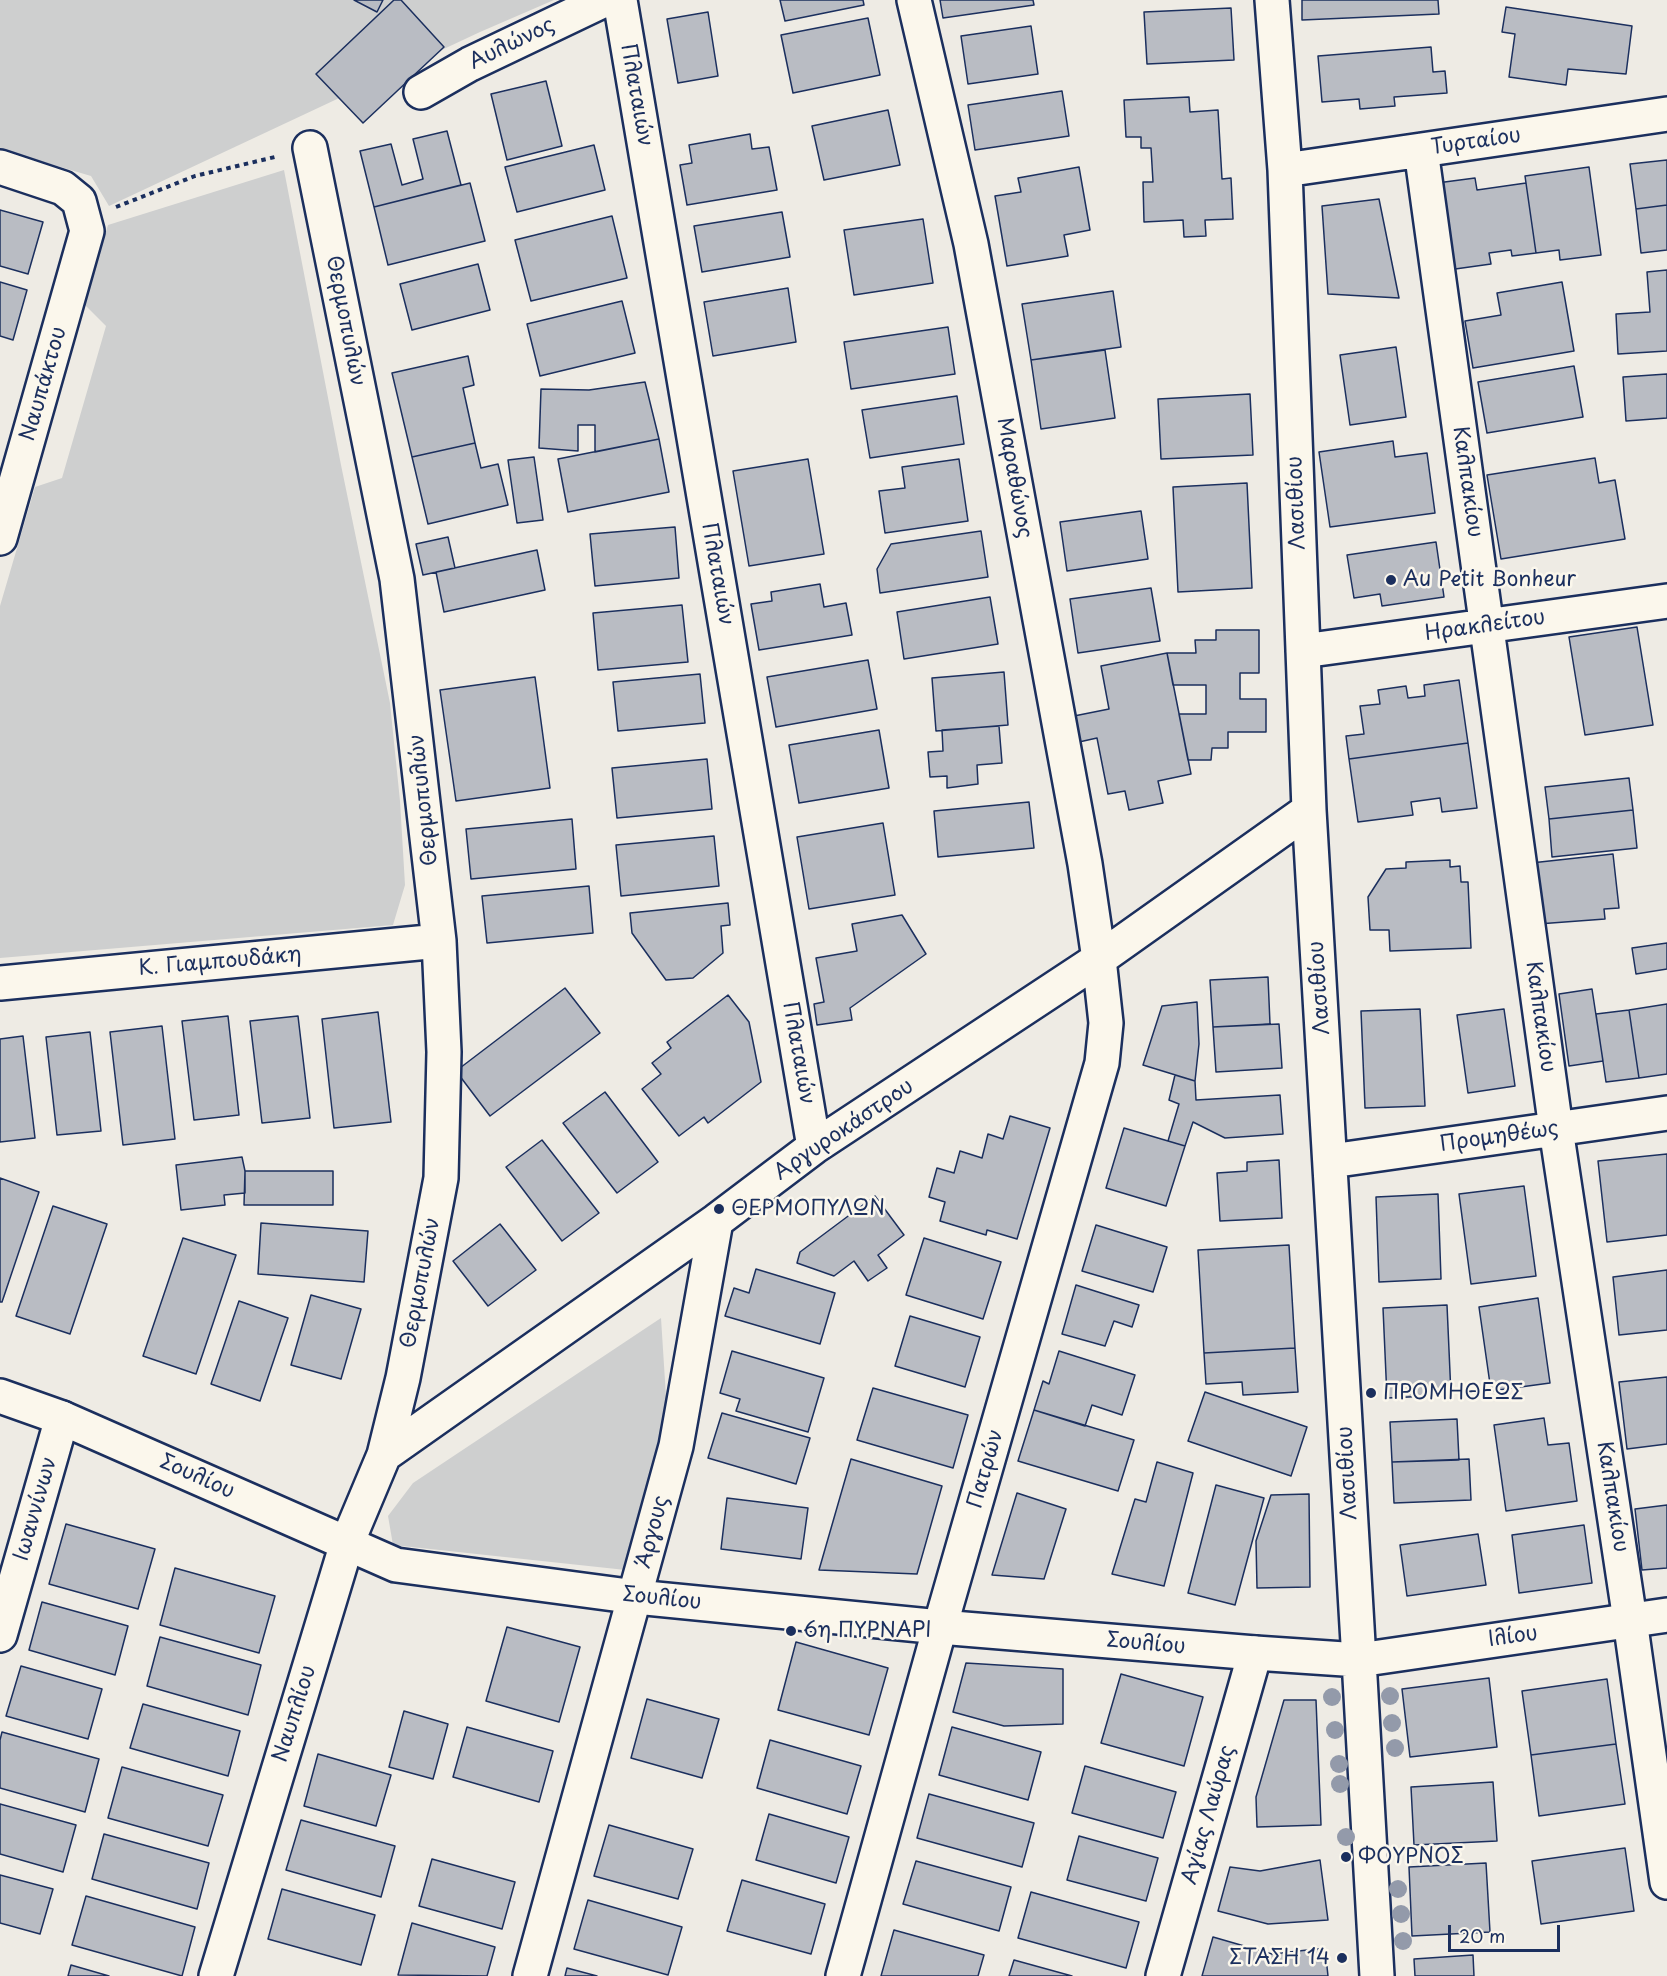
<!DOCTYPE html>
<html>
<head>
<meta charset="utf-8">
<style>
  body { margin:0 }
  #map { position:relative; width:1667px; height:1976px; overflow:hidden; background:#eeebe4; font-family:"Playpen Sans",sans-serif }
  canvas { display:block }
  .scale { position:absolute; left:1448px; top:1925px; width:112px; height:27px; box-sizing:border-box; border:3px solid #1b2f5e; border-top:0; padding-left:8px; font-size:18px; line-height:21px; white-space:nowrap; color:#1b2f5e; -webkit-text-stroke:4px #fbf7ec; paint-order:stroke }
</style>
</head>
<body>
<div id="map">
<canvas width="1667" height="1976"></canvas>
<div class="scale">20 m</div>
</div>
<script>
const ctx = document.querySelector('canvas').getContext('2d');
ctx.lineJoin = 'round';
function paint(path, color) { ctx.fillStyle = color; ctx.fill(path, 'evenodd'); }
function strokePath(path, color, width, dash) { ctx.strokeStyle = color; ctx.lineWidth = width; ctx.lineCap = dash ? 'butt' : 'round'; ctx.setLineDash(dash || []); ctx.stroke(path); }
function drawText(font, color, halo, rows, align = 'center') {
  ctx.font = font + ' "Playpen Sans",sans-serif'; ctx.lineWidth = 5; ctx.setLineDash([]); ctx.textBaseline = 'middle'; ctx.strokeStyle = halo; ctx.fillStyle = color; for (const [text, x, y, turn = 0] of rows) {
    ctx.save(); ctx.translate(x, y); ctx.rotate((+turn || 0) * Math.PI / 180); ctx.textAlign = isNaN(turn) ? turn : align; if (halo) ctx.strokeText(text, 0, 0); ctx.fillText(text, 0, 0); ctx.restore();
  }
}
paint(new Path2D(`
  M0 0H554L480 32 109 206 91 176 0 149Z
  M284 170 341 465 390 703 400 801 405 885 393 925 0 958V606L35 487 62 478 106 326 84 304 108 225Z
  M661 1318 669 1444 635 1571 393 1545 388 1516 413 1483Z`), '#cecfcf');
const building = new Path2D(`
  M354 0H383L377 12Z
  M394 0H401L444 47 363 123 316 74Z
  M780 0H863L864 5 785 21Z
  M940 0H1033L1034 5 943 18Z
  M1302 0H1438L1439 14 1302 20Z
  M1506 7 1632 26 1626 74 1568 69 1566 85 1509 77 1515 34 1502 32Z
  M1231 8 1234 60 1147 64 1144 12Z
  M708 12 718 76 678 83 667 19Z
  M868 18 880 75 793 93 781 35Z
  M1031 26 1038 74 968 84 961 36Z
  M1431 47 1433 72 1445 71 1447 93 1394 97 1395 106 1360 109 1359 99 1322 102 1318 56Z
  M546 81 562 146 507 160 491 94Z
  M1062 91 1069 136 975 150 968 105Z
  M1189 97 1190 112 1218 110 1222 179 1231 178 1233 219 1205 220 1206 236 1184 237 1183 220 1144 222 1143 182H1153L1151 148H1141V137H1126L1124 100Z
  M888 110 900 165 824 180 812 126Z
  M447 131 461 185 374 207 360 151 391 144 402 185 423 179 413 139Z
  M750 134 752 149 769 147 777 190 687 205 680 165 692 163 689 145Z
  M594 145 605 190 517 212 505 167Z
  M1667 160V205L1636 209 1630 164Z
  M1079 167 1090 230 1064 235 1068 256 1007 266 995 196 1021 192 1018 178Z
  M1589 167 1601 255 1560 260 1559 250 1536 253 1525 176Z
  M1475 178 1477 190 1526 183 1536 253 1512 256 1511 250 1489 253 1491 264 1448 270 1437 183Z
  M470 183 485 241 388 265 374 207Z
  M1379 199 1399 298 1328 294 1322 206Z
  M1667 205V250L1641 253 1636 209Z
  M0 210 43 222 28 274 0 266Z
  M782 212 790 257 702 272 694 226Z
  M612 216 627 278 531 301 515 240Z
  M923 219 933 283 854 295 844 230Z
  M478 264 490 310 412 330 400 284Z
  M1667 270V351L1618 354 1616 314 1650 312 1647 272Z
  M0 282 27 290 13 340 0 336Z
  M1562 282 1574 351 1473 368 1465 321 1501 315 1497 293Z
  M788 288 796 342 713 356 704 302Z
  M1113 291 1121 347 1031 360 1022 304Z
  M622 301 635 353 540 376 527 324Z
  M948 327 955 374 851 389 844 342Z
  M1396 347 1406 417 1350 425 1340 355Z
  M1105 350 1115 418 1041 429 1031 360Z
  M468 356 474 385 463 388 475 443 412 457 392 373Z
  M1574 366 1583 417 1487 433 1478 382Z
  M1667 374V418L1626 421 1623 377Z
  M645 382 659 439 595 452V425H578V451L539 448 541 389 589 390Z
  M1250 394 1253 455 1161 459 1158 399Z
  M957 396 964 444 870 458 862 410Z
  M659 439 669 492 568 512 558 459Z
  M1393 441 1395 457 1427 453 1435 513 1330 527 1319 452Z
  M475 443 481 468 498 464 508 505 428 524 412 457Z
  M534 457 543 520 517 523 508 460Z
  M1595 458 1599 483 1615 480 1625 539 1501 559 1487 475Z
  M808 459 824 554 749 566 733 471Z
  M959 459 968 521 885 533 879 491 905 488 902 467Z
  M1247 483 1252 588 1178 592 1173 487Z
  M1141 511 1148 559 1067 571 1060 522Z
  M675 527 679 578 595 586 590 534Z
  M981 531 988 577 880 593 877 569 891 544Z
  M448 537 455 568 423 575 416 544Z
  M1436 542 1444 597 1382 606 1380 594 1354 598 1347 555Z
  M537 550 545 590 444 612 436 572Z
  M820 584 824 607 846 603 852 635 759 650 751 604 772 601 771 592Z
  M1151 588 1160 641 1078 653 1070 599Z
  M990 597 998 644 904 659 897 612Z
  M682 605 688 662 598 670 593 613Z
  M1637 627 1653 725 1585 735 1569 637Z
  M1216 630H1259V673H1240V699H1266V732H1228V748H1212L1211 760H1188L1179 714H1206V685H1173L1167 653H1196L1195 640H1216Z
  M1167 653 1191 774 1158 781 1163 803 1129 810 1125 791 1108 794 1097 738 1079 742 1074 716 1109 709 1101 666Z
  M868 660 877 709 776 727 767 677Z
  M1004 672 1008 725 936 731 932 678Z
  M700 674 705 723 618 731 613 682Z
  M535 677 550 788 456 801 440 690Z
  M1459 680 1468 743 1349 759 1346 736 1364 734 1360 706 1380 704 1378 690 1406 686 1408 698 1425 696 1424 685Z
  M999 726 1002 763 977 765 978 784 947 788V776L930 777 928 752 943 751 942 730Z
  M879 730 889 788 799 803 789 745Z
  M1468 743 1477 808 1442 812 1440 798 1411 802 1413 815 1358 822 1349 759Z
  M707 759 712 809 617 818 612 768Z
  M1629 778 1633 810 1549 819 1545 787Z
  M1029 802 1034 848 938 857 934 811Z
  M1633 810 1637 848 1552 857 1549 819Z
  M572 819 576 869 471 879 466 829Z
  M883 823 895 895 809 909 797 837Z
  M714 836 719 886 621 896 616 845Z
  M1613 854 1619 908 1604 909 1605 919 1538 924 1531 863Z
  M1450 860V867L1460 866 1461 882H1468L1471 948 1390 951 1389 930H1370L1368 897 1386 869 1406 868V862Z
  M589 886 593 933 487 943 482 896Z
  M728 903 730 925 721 926 723 953 693 978 666 980 632 933 630 913Z
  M902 915 926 954 850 1008 852 1020 817 1025 814 1004 824 1002 816 958 857 951 852 924Z
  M1667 943V969L1636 974 1632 948Z
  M1268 977 1270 1024 1213 1027 1210 980Z
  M565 988 600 1033 490 1116 456 1071Z
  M1592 989 1603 1061 1569 1066 1559 994Z
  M728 995 749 1022 761 1082 708 1123 704 1117 679 1136 642 1089 661 1074 652 1063 671 1048 667 1042Z
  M1197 1002 1199 1044 1195 1081 1143 1065 1162 1006Z
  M1667 1004V1074L1639 1078 1629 1010Z
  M1420 1009 1425 1106 1365 1108 1361 1011Z
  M1504 1009 1515 1086 1468 1093 1457 1015Z
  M1629 1010 1639 1078 1606 1082 1596 1014Z
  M378 1012 391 1122 334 1128 322 1019Z
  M228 1016 239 1115 194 1120 182 1021Z
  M298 1016 310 1118 262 1123 250 1021Z
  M1279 1024 1282 1068 1216 1072 1213 1027Z
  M162 1026 175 1139 123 1145 110 1032Z
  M90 1032 101 1131 57 1135 46 1037Z
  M23 1036 35 1138 0 1142V1039Z
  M1175 1075 1195 1081 1196 1100 1280 1095 1283 1134 1225 1138 1193 1122 1185 1146 1168 1141 1179 1104 1169 1100Z
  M605 1092 658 1162 617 1193 563 1123Z
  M1010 1116 1050 1128 1017 1239 987 1230 986 1235 940 1221 945 1202 929 1197 937 1168 954 1173 960 1151 982 1158 988 1134 1003 1139Z
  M1124 1128 1185 1146 1166 1206 1106 1188Z
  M542 1140 599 1213 562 1241 506 1167Z
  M1667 1154V1235L1607 1242 1598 1161Z
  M242 1157 245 1171V1193L224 1195 225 1205 181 1210 176 1165Z
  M1279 1160 1282 1218 1220 1221 1217 1173 1247 1171V1162Z
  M245 1171H333V1205H244Z
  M0 1178 39 1192 2 1302H0Z
  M1524 1186 1536 1276 1471 1284 1459 1194Z
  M1438 1194 1441 1279 1379 1282 1376 1197Z
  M875 1196 904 1235 878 1255 887 1268 868 1281 854 1261 834 1276 797 1263 800 1252Z
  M53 1206 107 1224 70 1334 16 1316Z
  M261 1223 368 1231 364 1282 258 1274Z
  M500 1224 536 1270 488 1306 453 1261Z
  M1096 1225 1167 1247 1153 1292 1082 1271Z
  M183 1238 236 1255 196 1374 143 1356Z
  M924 1238 1001 1262 983 1319 906 1295Z
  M1289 1245 1295 1348 1204 1353 1198 1250Z
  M756 1269 835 1293 820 1344 725 1316 734 1288 749 1293Z
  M1667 1270V1330L1619 1335 1613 1277Z
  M1076 1285 1139 1305 1132 1327 1114 1321 1105 1346 1062 1334Z
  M311 1295 361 1309 341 1379 291 1365Z
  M1538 1298 1550 1383 1491 1391 1479 1307Z
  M239 1301 288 1318 260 1401 211 1384Z
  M1447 1305 1451 1395 1387 1398 1383 1308Z
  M910 1316 980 1337 965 1387 895 1366Z
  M1295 1348 1298 1392 1243 1395 1242 1382 1206 1384 1204 1353Z
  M732 1351 824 1378 808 1432 736 1411 740 1399 720 1393Z
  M1059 1351 1135 1375 1122 1415 1092 1405 1085 1426 1034 1410 1043 1381 1049 1384Z
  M1667 1377V1444L1627 1449 1619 1382Z
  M873 1388 968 1415 953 1468 857 1440Z
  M1205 1392 1307 1427 1291 1476 1188 1441Z
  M1034 1410 1134 1440 1118 1491 1018 1461Z
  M722 1413 810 1438 796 1484 708 1458Z
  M1544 1418 1548 1445 1569 1443 1577 1501 1506 1511 1494 1425Z
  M1457 1419 1459 1460 1392 1462 1390 1422Z
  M851 1459 942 1486 917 1574 819 1570Z
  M1469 1459 1471 1500 1394 1503 1392 1462Z
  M1157 1462 1193 1473 1164 1586 1112 1574 1135 1499 1146 1502Z
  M1216 1485 1264 1498 1235 1605 1188 1593Z
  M1017 1493 1066 1509 1044 1579 992 1575Z
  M1309 1494 1310 1587 1257 1588 1256 1541 1271 1495Z
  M727 1498 808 1508 801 1559 721 1549Z
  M1667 1505V1568L1642 1570 1635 1509Z
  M66 1524 155 1549 138 1609 49 1584Z
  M1584 1525 1592 1583 1519 1593 1512 1535Z
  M1478 1534 1486 1585 1407 1596 1400 1545Z
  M175 1568 275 1596 259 1653 160 1625Z
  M42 1602 128 1626 115 1675 29 1650Z
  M507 1627 580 1647 559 1722 486 1701Z
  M160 1637 261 1665 248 1715 147 1686Z
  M796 1642 888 1668 869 1735 778 1710Z
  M966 1663 1063 1669V1724L1004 1726 953 1712Z
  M21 1666 102 1689 88 1739 6 1716Z
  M1121 1674 1203 1697 1184 1766 1101 1743Z
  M1489 1678 1497 1747 1410 1757 1402 1689Z
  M1607 1679 1616 1744 1531 1755 1522 1691Z
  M647 1699 719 1719 702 1778 631 1758Z
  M1284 1700H1316L1321 1825 1257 1827 1256 1797Z
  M143 1704 240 1731 228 1776 130 1748Z
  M404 1711 448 1724 433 1779 389 1767Z
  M467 1727 553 1751 539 1802 453 1777Z
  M952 1727 1041 1752 1028 1800 939 1775Z
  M2 1732 99 1759 85 1812 0 1788V1740Z
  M770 1740 861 1766 847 1814 757 1788Z
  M1616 1744 1625 1804 1539 1816 1531 1755Z
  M318 1754 391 1775 376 1826 304 1806Z
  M1085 1766 1176 1792 1163 1838 1072 1813Z
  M122 1767 223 1795 208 1846 108 1818Z
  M1493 1782 1497 1841 1414 1845 1411 1787Z
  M929 1794 1034 1823 1022 1867 917 1838Z
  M0 1804 76 1825 63 1872 0 1854Z
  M769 1814 849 1837 836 1883 756 1860Z
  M301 1820 395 1846 381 1897 286 1870Z
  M609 1825 693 1849 678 1899 594 1876Z
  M104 1834 209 1863 197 1909 92 1879Z
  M1079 1836 1158 1858 1146 1901 1067 1880Z
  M1625 1848 1634 1911 1541 1924 1532 1861Z
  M432 1859 515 1882 502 1929 419 1906Z
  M1320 1860 1328 1920 1268 1924 1218 1911 1230 1867 1260 1871Z
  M916 1861 1011 1887 999 1931 903 1904Z
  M1486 1863 1490 1932 1412 1936 1409 1867Z
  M0 1875 53 1889 40 1934 0 1923Z
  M742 1880 825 1904 811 1954 727 1931Z
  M282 1889 375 1915 361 1965 268 1939Z
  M1031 1892 1139 1922 1126 1968 1018 1938Z
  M86 1896 195 1927 182 1976 72 1945Z
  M588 1900 682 1927 668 1975 574 1949Z
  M412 1923 495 1947 487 1976 398 1975Z
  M894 1930 984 1955 978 1976H881Z
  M1213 1937 1272 1954 1325 1948 1328 1976H1202Z
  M1473 1955 1474 1976H1415L1414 1959Z
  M1014 1960 1072 1976H1009Z
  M71 1965 109 1976H68Z
  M567 1968 597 1976H565Z`);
paint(building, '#b9bcc3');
strokePath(building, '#1b2f5e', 1.5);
const street = new Path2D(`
  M620 0 814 1147
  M1272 0 1285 170 1309 810 1359 1660
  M421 92 470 64 604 0
  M1421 150 1556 1129 1630 1620 1667 1882
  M0 167 63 188 79 201 87 231 0 538
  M1285 170 1667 114
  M1303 651 1667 601
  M0 983 439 941
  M1331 1161 1667 1113
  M384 1455 716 1221 814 1147 1099 959 1309 810
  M0 1635 62 1418
  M216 1976 347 1543 384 1455 403 1378 441 1178 444 1052 439 941 397 579 310 148
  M530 1976 676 1446 716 1221
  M843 1976 940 1627 1102 1063 1106 1023 1099 959 1085 864 971 244 914 0
  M1163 1976 1255 1653`);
const secondary = new Path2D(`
  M0 1396 62 1418 396 1565 636 1597 940 1627 1255 1653 1359 1660 1667 1615
  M1359 1660 1377 1976`);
strokePath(street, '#1b2f5e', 38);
strokePath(secondary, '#1b2f5e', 38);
strokePath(new Path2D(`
  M116 207 195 176 275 157`), '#1b2f5e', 4, [4.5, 4.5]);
strokePath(street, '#fbf7ec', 33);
strokePath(secondary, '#fbf7ec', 33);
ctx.fillStyle = '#939aaa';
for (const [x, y] of [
  [1390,1696],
  [1332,1697],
  [1392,1723],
  [1335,1730],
  [1395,1748],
  [1339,1764],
  [1340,1784],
  [1346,1837],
  [1398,1889],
  [1401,1914],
  [1403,1941]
]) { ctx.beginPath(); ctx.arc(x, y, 9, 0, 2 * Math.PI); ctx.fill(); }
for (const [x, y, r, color] of [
  [1391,580,6,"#1b2f5e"],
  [719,1209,6,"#1b2f5e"],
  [1371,1393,6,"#1b2f5e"],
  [791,1631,6,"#1b2f5e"],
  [1346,1857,6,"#1b2f5e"],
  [1342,1958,6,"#1b2f5e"]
]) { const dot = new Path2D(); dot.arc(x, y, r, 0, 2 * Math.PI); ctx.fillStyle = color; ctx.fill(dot); strokePath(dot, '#fbf7ec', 2); }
drawText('21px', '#1b2f5e', '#fbf7ec', [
  ["Αυλώνος",512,44,-26],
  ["Πλαταιών",636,95,80],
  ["Τυρταίου",1476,142,-8],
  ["Θερμοπυλών",345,321,79],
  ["Ναυπάκτου",44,384,-74],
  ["Μαραθώνος",1014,478,80],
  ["Καλπακίου",1467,482,82],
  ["Λασιθίου",1297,503,-92],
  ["Πλαταιών",717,574,80],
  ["Ηρακλείτου",1485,626,-8],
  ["Θερμοπυλών",424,800,-96],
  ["Κ. Γιαμπουδάκη",220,962,-5],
  ["Λασιθίου",1320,988,-94],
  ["Καλπακίου",1540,1017,82],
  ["Πλαταιών",798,1053,80],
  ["Αργυροκάστρου",844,1130,-34],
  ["Προμηθέως",1499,1137,-8],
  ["Θερμοπυλών",421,1283,-79],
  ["Πατρών",986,1469,-74],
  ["Λασιθίου",1348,1473,-93],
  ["Σουλίου",197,1477,24],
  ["Καλπακίου",1612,1497,81],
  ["Ιωαννίνων",36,1509,-74],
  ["Άργους",653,1532,-75],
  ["Σουλίου",662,1599,6],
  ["Ιλίου",1513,1637,-8],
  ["Σουλίου",1146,1644,5],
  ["Ναυπλίου",295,1714,-73],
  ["Αγίας Λαύρας",1209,1815,-74]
]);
drawText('21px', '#1b2f5e', '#fbf7ec', [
  ["Au Petit Bonheur",1403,580],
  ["ΘΕΡΜΟΠΥΛΩΝ",731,1209],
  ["ΠΡΟΜΗΘΕΩΣ",1383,1393],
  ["6η ΠΥΡΝΑΡΙ",803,1631],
  ["ΦΟΥΡΝΟΣ",1358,1857],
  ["ΣΤΑΣΗ 14",1330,1958,"right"]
], 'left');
</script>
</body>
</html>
